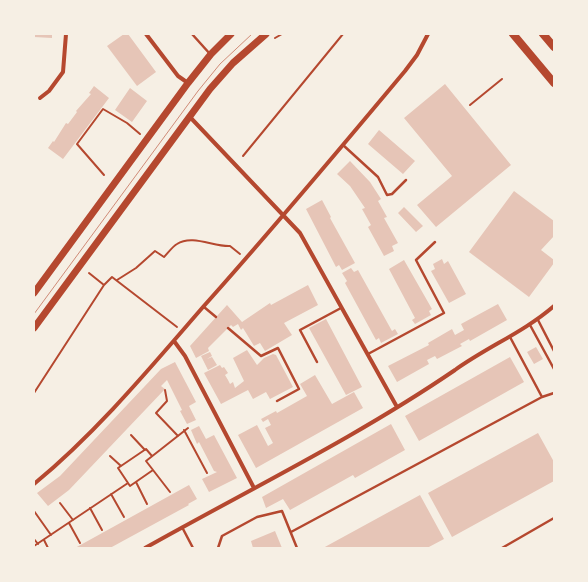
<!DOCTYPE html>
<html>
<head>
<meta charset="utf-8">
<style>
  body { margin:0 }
  #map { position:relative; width:588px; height:582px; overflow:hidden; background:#f6efe4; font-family:"Varela Round",sans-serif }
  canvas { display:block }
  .frame { position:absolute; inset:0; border:35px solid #f6efe4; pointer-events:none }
</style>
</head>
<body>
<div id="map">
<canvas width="588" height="582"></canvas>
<div class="frame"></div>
</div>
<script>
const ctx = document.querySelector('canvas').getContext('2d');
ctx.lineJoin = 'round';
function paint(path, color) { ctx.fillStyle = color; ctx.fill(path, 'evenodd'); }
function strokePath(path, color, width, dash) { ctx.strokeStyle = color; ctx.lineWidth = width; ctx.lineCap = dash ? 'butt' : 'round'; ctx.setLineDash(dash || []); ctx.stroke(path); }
paint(new Path2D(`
  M34 34H52V38L34 37Z
  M124 34H128L156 72 137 86 107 46Z
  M445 84 511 165 436 227 417 205 452 176 404 118Z
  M94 86 109 98 63 159 48 148 53 141 54 142 66 123 68 124 77 112 76 111 91 94 89 93Z
  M130 88 147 101 132 122 115 110Z
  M379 130 415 161 403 174 368 144Z
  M350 161 370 182 381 199 378 201 387 217 384 218 398 243 392 246 394 251 384 256 368 227 371 225 362 209 365 208 350 186 337 174Z
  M514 191 554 221V236L541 250 554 260V263L529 297 469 252Z
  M322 200 331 217 330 218 355 263 342 270 339 265 336 267 306 209Z
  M404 207 423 226 416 232 398 213Z
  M442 259 444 264 448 261 466 294 449 303 431 271 435 269 433 264Z
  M404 260 432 309 429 311 431 315 415 324 412 320 415 318 389 269Z
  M351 268 354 272 358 270 392 331 395 329 398 334 381 343 379 338 376 340 345 283 347 281 342 273Z
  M308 285 318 305 284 323 292 335 265 351 260 343 254 346 243 328 241 330 238 324 233 327 231 325 208 348 209 351 196 358 190 346 227 305 242 322 270 303 271 305Z
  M498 304 507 320 470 341 469 339 460 344 462 346 437 359 435 356 427 360 429 364 397 382 388 366 429 345 428 343 452 329 455 335 464 330 461 324Z
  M326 319 362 387 346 395 309 328Z
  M536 347 543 359 534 364 527 352Z
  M247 350 257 365 264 358 273 354 276 355 293 387 270 399 266 392 253 399 248 390 221 404 204 373 220 365 222 368 224 367 228 373 225 375 228 380 230 384 233 382 235 388 244 381 233 358Z
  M210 352 212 356 207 359 212 357 217 365 208 370 201 356Z
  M510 357 524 382 419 441 405 416Z
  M175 362 196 402 189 406 196 420 187 424 180 411 182 410 167 380 161 386 165 389 69 490 48 506 37 493 60 476 161 369Z
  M315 375 332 404 354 392 363 408 256 468 238 435 257 425 268 446 273 443 265 428 271 425 268 419 263 422 261 419 276 411 277 413 307 396 300 384Z
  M391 424 405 450 355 478 353 475 290 510 283 499 266 508 262 497Z
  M199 426 206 439 214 435 237 478 209 492 202 479 217 472 214 471 199 442 197 444 191 430Z
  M538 433 554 462V481L452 537 428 493Z
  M189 485 197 499 188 504 189 505 110 548H75Z
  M420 495 444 539 427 548H323Z
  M275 531 282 548H253L251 541Z`), '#e6c5b7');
strokePath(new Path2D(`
  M275 38 282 34
  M470 105 502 79
  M243 156 343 34
  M104 175 77 144 103 109 127 123 140 134
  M89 273 104 285
  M117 280 136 268 155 251 164 257C168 253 172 247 177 244 192 234 214 247 230 246L240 254
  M165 390 167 401 156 413 178 436
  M34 393 104 285 112 277 177 327
  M184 430 207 473
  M131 435 145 450
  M110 456 121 466
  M153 470 170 492
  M136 482 147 504
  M128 483 118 468 146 449 152 456
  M111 494 124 517
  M60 503 73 520
  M90 508 102 530
  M34 511 51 535
  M69 523 80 543
  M34 539 38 544
  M44 540 48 548
  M34 546 128 483 130 486 153 470 146 461 188 428`), '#b5482f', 2);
strokePath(new Path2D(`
  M192 34 210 54
  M343 145 378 177 387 195 392 194 406 180
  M204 307 216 317
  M538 320 554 351
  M530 325 554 369
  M228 328 261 356 278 348 299 389 277 401
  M510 337 542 397
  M368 354 444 313 416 260 435 242
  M317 362 300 330 341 308
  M182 527 193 548
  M291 532 542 397 554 393
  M218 548 222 536 257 517 282 511 297 548
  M502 548 554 518`), '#b5482f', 2.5);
strokePath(new Path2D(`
  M146 34 178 76 188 83
  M40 98 49 91 63 72 66 34
  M189 116 300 233 397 407
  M174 341 185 356 254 488
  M34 484C97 432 150 368 203 307 272 230 339 150 405 71L417 55 428 34
  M145 548C248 490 357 437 455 370 487 347 524 332 554 306`), '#b5482f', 4);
strokePath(new Path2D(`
  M34 293 188 83 211 54 231 34
  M34 328 210 89 233 63 266 34`), '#b5482f', 7);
strokePath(new Path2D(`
  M513 34 554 83
  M543 34 554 47`), '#b5482f', 8);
strokePath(new Path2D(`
  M34 314 198 91 220 64 252 34`), '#cf8b77', 1);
</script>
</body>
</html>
